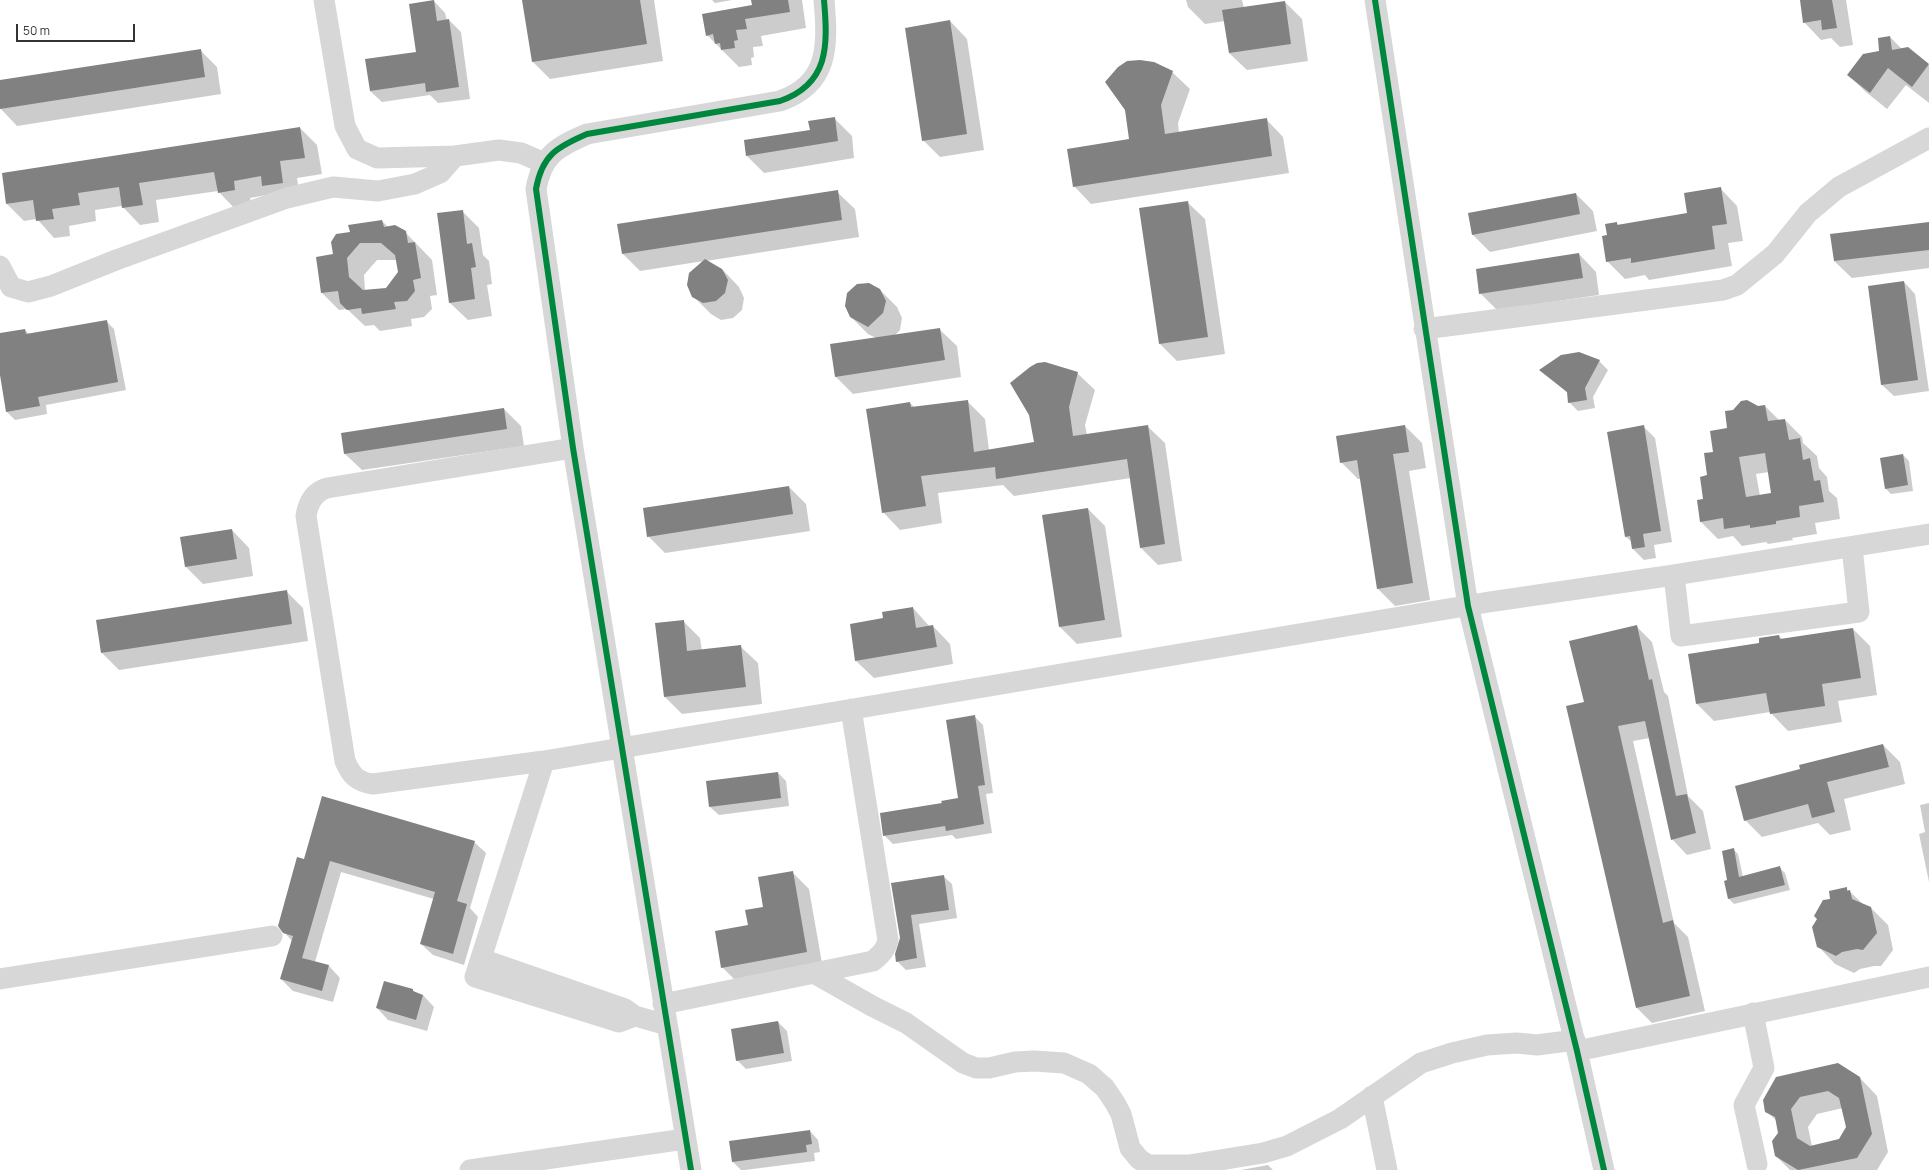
<!DOCTYPE html>
<html>
<head>
<meta charset="utf-8">
<style>
  body { margin:0 }
  #map { position:relative; width:1929px; height:1170px; overflow:hidden; background:#fff; font-family:Manrope,sans-serif }
  canvas { display:block }
  .scale { position:absolute; left:16px; top:24px; width:119px; height:18px; box-sizing:border-box; border:2px solid #333; border-top:0; padding-left:5px; font-size:12px; line-height:14px; white-space:nowrap; color:#333; -webkit-text-stroke:3px #fff; paint-order:stroke }
</style>
</head>
<body>
<div id="map">
<canvas width="1929" height="1170"></canvas>
<div class="scale">50 m</div>
</div>
<script>
const ctx = document.querySelector('canvas').getContext('2d');
ctx.lineJoin = 'round';
function paint(path, color) { ctx.fillStyle = color; ctx.fill(path, 'evenodd'); }
function strokePath(path, color, width, dash) { ctx.strokeStyle = color; ctx.lineWidth = width; ctx.lineCap = dash ? 'butt' : 'round'; ctx.setLineDash(dash || []); ctx.stroke(path); }
paint(new Path2D(`
  M523 0H654L663 61 550 79 533 62Z
  M712 0H732L715 3Z
  M752 0H802L806 28 761 36 763 46 753 47 754 57 751 58 752 65 739 67 707 35 753 6Z
  M1186 0H1242L1244 8 1285 2 1302 19 1308 61 1247 70 1229 53 1225 21 1205 24 1188 7Z
  M1801 0H1846L1853 45 1840 47 1831 38 1821 40 1804 22Z
  M434 1 445 13 447 21 449 20 461 32 470 99 438 103 430 95 382 102 370 91 417 52Z
  M950 21 967 39 984 150 940 157 923 140Z
  M1890 37 1902 49 1908 48 1929 65V103L1906 85 1887 109 1866 92 1848 75 1880 52Z
  M200 50 217 67 221 94 17 126 0 108V81Z
  M1172 72 1190 89 1178 123 1179 133 1266 119 1283 137 1289 173 1091 204 1074 186 1131 140Z
  M834 118 852 136 854 158 764 173 747 156 811 131Z
  M300 128 317 145 322 174 297 178 300 200 272 194 250 198 252 207 236 210 218 191 156 200 159 222 140 225 122 206 95 210 96 221 69 226 70 236 54 238 37 219 24 221 7 204Z
  M1720 188 1737 206 1743 241 1728 243 1732 266 1649 280 1645 275 1625 279 1607 261 1608 236 1617 223 1619 225 1688 214Z
  M837 192 855 209 859 237 706 261 722 269 739 287 744 298 742 310 733 318 721 320 711 314 693 296 704 261 640 271 623 254Z
  M1576 194 1593 211 1597 231 1490 252 1473 235 1469 214Z
  M1187 202 1205 219 1225 354 1177 361 1160 344 1140 209Z
  M462 211 479 228 483 255 489 261 492 284 487 285 492 316 468 320 450 303Z
  M382 221 388 227 405 232 432 260 437 295 430 296 432 309 424 317 411 319 412 326 380 331 374 325 365 326 347 309 339 310 322 293 317 258 334 255 351 233ZM377 260H397L399 273 386 289 365 290 364 275Z
  M1929 223V268L1852 278 1834 261Z
  M1579 254 1596 272 1599 295 1497 310 1480 293Z
  M1904 282 1915 294 1929 391 1894 396 1882 385Z
  M880 290 897 307 902 318 900 330 894 336 939 329 957 346 961 377 853 394 836 377 831 345 876 338 868 334 851 317Z
  M106 321 114 329 126 390 46 405 47 414 15 420 7 412 0 368V334L25 330 30 335Z
  M1579 353 1599 361 1608 370 1593 397 1595 408 1578 411 1569 402 1568 393 1541 370Z
  M1038 364 1053 365 1077 373 1095 390 1085 425 1087 435 1147 426 1165 443 1182 561 1158 565 1141 548 1131 478 1014 496 1003 485 938 493 942 523 900 530 883 512 910 403 915 408 968 402 985 419 989 450 1035 443Z
  M1765 406 1779 420H1785L1802 437 1803 443 1817 456 1819 468 1827 477 1829 491 1837 498 1840 519 1815 523 1817 534 1792 538 1793 540 1768 544 1766 542 1742 546 1733 536 1718 539 1701 522 1704 500 1714 453 1729 429 1757 407ZM1769 472 1773 494 1760 496 1756 474Z
  M504 409 521 426 524 446 362 470 344 453Z
  M1405 426 1422 443 1426 468 1409 471 1430 600 1395 606 1378 589 1361 479H1358L1341 462Z
  M1643 426 1655 438 1672 542 1654 545 1656 558 1644 560 1633 549 1632 542 1626 537Z
  M1903 455 1909 461 1913 491 1891 494 1886 489Z
  M789 487 806 504 810 531 665 553 648 536Z
  M1088 509 1105 526 1122 637 1077 644 1060 627Z
  M232 530 249 548 253 576 203 584 186 567Z
  M286 591 303 608 308 641 119 670 102 653Z
  M913 608 930 627 933 626 950 644 953 664 874 678 856 661 884 619Z
  M683 621 700 638 702 651 740 646 758 663 762 704 682 714 665 697 656 624Z
  M1636 626 1652 642 1664 692 1668 696 1688 796 1703 811 1711 849 1687 855 1672 839 1650 738 1633 741 1674 923 1688 937 1705 1011 1652 1023 1637 1008 1585 702Z
  M1853 629 1870 646 1877 695 1838 701 1842 722 1788 731 1770 712 1714 721 1697 704 1761 644 1779 636 1783 640Z
  M974 716 983 725 993 793 986 794 992 833 956 839 952 835 893 844 884 835 943 804 960 798Z
  M1883 745 1900 762 1905 784 1844 799 1851 830 1830 835 1818 823 1762 837 1745 820Z
  M778 773 786 781 789 806 719 815 710 807Z
  M1929 803V882L1919 834 1925 832 1920 805Z
  M474 842 486 853 470 908 478 917 464 965 433 955 421 944 434 899 341 872 315 962 329 966 340 978 333 1002 293 991 281 979 292 941 284 932 305 861Z
  M1733 849 1738 854 1743 877 1780 868 1785 873 1790 890 1734 904 1729 899 1728 881Z
  M792 872 809 889 823 969 739 984 722 967 749 926Z
  M943 876 952 884 957 918 919 924 926 967 906 970 897 961 901 938 892 884Z
  M1846 888 1864 905 1870 907 1888 925 1893 950 1881 966H1874L1860 969 1854 973 1835 964 1818 946 1831 899Z
  M413 990 416 994 423 995 434 1007 427 1031 388 1020 377 1008Z
  M778 1022 787 1031 792 1061 746 1069 737 1060Z
  M1776 1078H1860L1877 1096 1888 1152 1877 1170H1790L1776 1156 1779 1133 1777 1121 1766 1111ZM1843 1108 1847 1127 1840 1140 1812 1146 1808 1127 1817 1114Z
  M810 1131 818 1140 820 1152 814 1153 815 1161 745 1170H741L733 1162 730 1142Z
  M1268 1165 1273 1170H1241Z`), '#0003');
paint(new Path2D(`
  M434 0 437 21 449 19 459 87 426 92 425 83 370 91 365 59 416 52 409 4Z
  M522 0H640L647 44 532 62Z
  M751 0H788L790 12 745 19 747 29 736 30 738 40 734 41 735 48 721 50 720 43 715 44 713 34 706 36 702 14 752 5Z
  M1800 0H1832L1837 28 1822 30 1821 20 1803 23Z
  M1285 1 1291 44 1229 53 1222 10Z
  M950 20 967 134 922 141 905 28Z
  M1890 36 1892 50 1908 47 1929 64 1912 87 1888 68 1870 93 1847 75 1863 54 1879 51 1878 38Z
  M201 49 205 77 0 109V80Z
  M1140 60 1154 62 1173 71 1161 105 1165 134 1267 118 1272 156 1073 187 1067 149 1129 139 1125 110 1105 82 1118 67 1127 61Z
  M835 117 838 141 746 156 744 140 810 130 808 121Z
  M300 127 305 158 280 161 283 183 262 186 261 176 234 181 235 190 218 193 214 172 139 183 143 205 122 208 119 187 78 193 80 205 52 209 54 219 36 221 33 200 6 204 2 173Z
  M1721 187 1727 224 1712 226 1715 249 1631 263V258L1606 262 1602 236 1607 235 1605 224 1617 222V225L1687 213 1684 193Z
  M838 190 842 220 622 254 617 224Z
  M1576 193 1580 214 1472 235 1468 213Z
  M1188 201 1208 337 1159 344 1139 208Z
  M463 210 467 244 472 243 476 267 471 268 475 299 449 303 437 213Z
  M382 220 384 227 395 225 406 231 408 243 415 242 421 278 413 280 415 291 407 301 394 302 396 309 362 314 361 308 347 310 340 303 338 291 321 293 316 257 333 254 331 242 336 234 350 232 348 225ZM360 243H381L395 255 398 272 386 288 363 290 349 277 347 258Z
  M1929 222V250L1834 261 1830 234Z
  M1579 253 1583 278 1479 294 1476 269Z
  M705 259 722 269 728 280 725 293 716 301 703 303 692 297 687 285 689 273Z
  M1904 281 1918 380 1881 385 1868 286Z
  M869 283 880 289 886 301 883 313 868 327 850 317 845 306 847 293 857 284Z
  M107 320 118 382 38 397 40 406 6 412 0 375V333L25 329 26 334Z
  M940 328 945 360 835 377 830 344Z
  M1579 352 1600 360 1585 388 1587 400 1568 403 1567 392 1539 370 1561 355Z
  M1045 362 1078 372 1069 407 1073 436 1148 425 1165 544 1140 548 1127 459 996 479 995 467 921 476 926 506 882 513 866 409 910 402 911 407 968 400 974 452 1034 442 1029 415 1010 383 1030 367 1037 363Z
  M1747 400 1758 406 1765 405 1768 421 1785 419 1789 440 1800 438 1803 460 1810 458 1814 481 1820 480 1824 502 1799 506 1800 517 1776 521V524L1750 528V525L1724 529 1723 518 1700 522 1697 500 1703 499 1700 477 1707 475 1704 453 1713 452 1710 431 1727 428 1725 411 1733 410 1741 401ZM1765 453 1771 493 1746 497 1739 457Z
  M504 408 507 429 344 454 341 433Z
  M1405 425 1409 452 1393 454 1413 583 1377 589 1357 460 1340 463 1336 436Z
  M1644 425 1661 531 1643 534 1645 547 1632 549 1630 536 1625 537 1607 432Z
  M1903 454 1908 485 1885 489 1880 458Z
  M789 486 793 514 647 537 643 508Z
  M1088 508 1105 620 1059 627 1042 515Z
  M232 529 237 559 185 567 180 537Z
  M287 590 292 624 101 653 96 620Z
  M913 607 916 628 933 625 937 647 855 661 850 624 883 618 882 612Z
  M684 620 687 651 741 645 746 687 664 697 655 623Z
  M1637 625 1649 680 1652 679 1676 796 1687 794 1696 833 1671 840 1645 721 1618 726 1663 923 1673 920 1690 996 1636 1008 1566 706 1584 702 1569 641Z
  M1853 628 1861 678 1822 684 1825 706 1770 714 1766 693 1696 704 1688 654 1759 643V638L1779 635 1780 639Z
  M975 715 985 785 978 786 984 824 946 831 945 826 883 836 880 813 942 803 941 801 958 798 946 720Z
  M1883 744 1889 767 1827 782 1835 812 1812 818 1808 804 1744 821 1735 786 1800 769 1799 765Z
  M778 772 781 798 709 807 706 781Z
  M322 796 475 841 457 901 467 904 453 954 420 944 435 892 330 861 302 958 329 965 322 991 280 979 293 936 283 933 278 926 297 857 304 859Z
  M1734 848 1739 877 1780 866 1785 885 1728 899 1724 881 1727 880 1722 851Z
  M793 871 807 952 721 968 715 931 748 925 745 910 763 907 758 877Z
  M944 875 949 910 911 915 917 958 896 962 895 954 900 938 891 883Z
  M1847 887V891L1850 890 1852 899 1871 907 1877 933 1863 950 1857 949 1842 952 1836 956 1817 947 1812 927 1817 919 1814 916 1823 900 1830 899 1829 891Z
  M384 981 413 989V991L423 995 416 1020 376 1008Z
  M778 1021 784 1053 736 1061 731 1029Z
  M1838 1063 1860 1077 1872 1134 1857 1158 1798 1170 1775 1156 1772 1141 1778 1133 1775 1117 1765 1112 1763 1100 1776 1077ZM1828 1091 1839 1098 1846 1127 1839 1139 1810 1146 1797 1138 1791 1109 1800 1097Z
  M810 1130 812 1144 806 1145 807 1152 732 1162 729 1141Z`), '#818181');
strokePath(new Path2D(`
  M324 0 345 126 357 149 377 158 455 156 499 150 521 153 544 163
  M1375 0 1468 606 1577 1051 1604 1170
  M0 266 11 287 28 292 51 286 116 260 287 198 333 187 378 191 415 184 440 173 455 156
  M1424 329 1723 290 1737 285 1775 254 1808 213 1839 187 1929 138
  M573 448 327 488C314 492 308 503 306 516L345 761C351 775 357 782 373 784L544 761 1489 602 1674 575 1929 534
  M1674 575 1681 636 1859 612 1852 547
  M544 761 475 977 619 1022 635 1016
  M481 959 625 1009 635 1016 667 1025
  M814 973 872 1006 906 1023 963 1063 976 1068H989L1015 1062 1034 1061 1064 1063 1089 1074 1105 1088 1115 1103 1121 1114 1130 1148 1139 1159 1148 1165H1189L1263 1153 1287 1146 1340 1119 1421 1063 1452 1053 1487 1045 1517 1043 1537 1045 1575 1040
  M0 979 272 936
  M663 1004 873 961C880 955 886 950 888 940L851 709
  M1753 1013 1764 1068 1744 1105 1757 1164
  M1577 1051 1929 977
  M1372 1096 1387 1170
  M470 1170 685 1139
  M691 1170 573 448 536 189C542 155 557 147 587 134L780 101C829 84 828 46 824 0`), '#d7d7d7', 21);
strokePath(new Path2D(`
  M1375 0 1468 606 1577 1051 1604 1170
  M691 1170 573 448 536 189C542 155 557 147 587 134L780 101C829 84 828 46 824 0`), '#00873e', 6);
</script>
</body>
</html>
